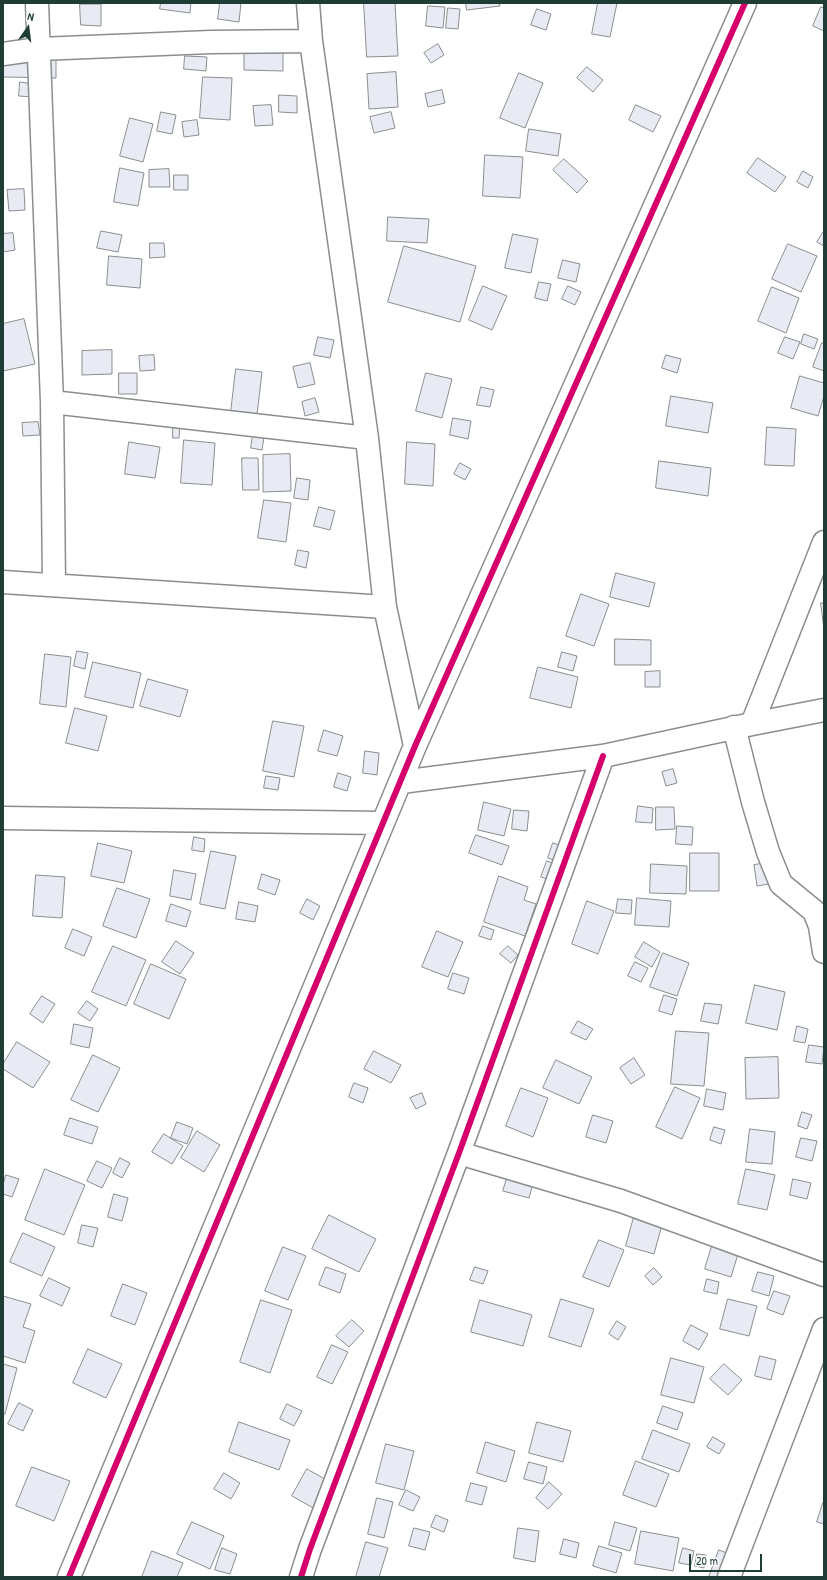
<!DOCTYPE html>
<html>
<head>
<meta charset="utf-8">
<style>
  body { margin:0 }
  #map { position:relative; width:827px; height:1580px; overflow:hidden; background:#fff; font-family:"Patrick Hand",sans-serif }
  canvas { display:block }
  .frame { position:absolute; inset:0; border:4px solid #1f3d34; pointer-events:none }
  .north { position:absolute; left:8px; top:8px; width:40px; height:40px; -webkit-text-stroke:3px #fff; paint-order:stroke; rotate:14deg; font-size:11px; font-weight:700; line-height:16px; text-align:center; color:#1f3d34 }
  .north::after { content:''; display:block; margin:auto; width:14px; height:18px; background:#1f3d34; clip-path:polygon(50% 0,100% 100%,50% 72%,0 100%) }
  .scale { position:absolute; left:689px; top:1554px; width:73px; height:18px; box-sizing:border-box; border:2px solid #1f3d34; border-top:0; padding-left:5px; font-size:12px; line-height:14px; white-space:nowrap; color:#1f3d34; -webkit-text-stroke:3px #fff; paint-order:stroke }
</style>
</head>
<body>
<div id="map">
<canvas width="827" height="1580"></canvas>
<div class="frame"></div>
<div class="north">N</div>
<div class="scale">20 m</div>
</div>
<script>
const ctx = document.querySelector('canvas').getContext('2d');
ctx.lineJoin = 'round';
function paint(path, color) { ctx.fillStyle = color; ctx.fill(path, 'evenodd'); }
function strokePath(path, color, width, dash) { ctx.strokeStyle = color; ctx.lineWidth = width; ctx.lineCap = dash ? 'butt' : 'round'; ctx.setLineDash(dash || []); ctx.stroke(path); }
const building = new Path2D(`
  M161 3H191L190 13 160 9Z
  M220 3H241L239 22 218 19Z
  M364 3H395L398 56 367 57Z
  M466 3H499L500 6 467 10Z
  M598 3H617L610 37 592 34Z
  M80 4H101V26L81 25Z
  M428 6 445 7 443 28 426 26Z
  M821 7 824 8V31L813 26Z
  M448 8 460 9 458 29 446 28Z
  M537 9 551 14 546 30 531 25Z
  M283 44V71L244 70V45Z
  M438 44 444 55 431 63 424 53Z
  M185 56 207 57 206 71 184 69Z
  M3 58 56 59V78L3 77Z
  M587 67 603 80 593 92 577 78Z
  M396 72 398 107 369 109 367 74Z
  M519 73 543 83 525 128 500 118Z
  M203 77 232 78 230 120 200 118Z
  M20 82 33 84 32 97 19 96Z
  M442 90 445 103 428 107 425 94Z
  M279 95 297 96V113L279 112Z
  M271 105 273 125 255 126 253 106Z
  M636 105 661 116 653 132 629 120Z
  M161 112 176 115 172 134 157 131Z
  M391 112 395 128 374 133 370 117Z
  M130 118 153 124 143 162 120 156Z
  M197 120 199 135 184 137 182 122Z
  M529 129 561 134 558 156 526 151Z
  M485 155 523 157 520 198 483 196Z
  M758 158 786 177 775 192 747 173Z
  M564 159 588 181 577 193 553 170Z
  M120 168 144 173 138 206 114 202Z
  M169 169 170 187H149V170Z
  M803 171 813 177 808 188 797 182Z
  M174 175H188V190H174Z
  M24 189 25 210 9 211 7 190Z
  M388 217 429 219 427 243 387 241Z
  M101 231 122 235 118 252 97 248Z
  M824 231V246L817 242Z
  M13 233 15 250 3 252V234Z
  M513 234 538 239 531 273 505 268Z
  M150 243H164L165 257 150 258Z
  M788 244 817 256 801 292 772 279Z
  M404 246 476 266 460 322 388 302Z
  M109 256 142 259 140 288 107 285Z
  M563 260 580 264 576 282 558 278Z
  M539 282 551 284 547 301 535 298Z
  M483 286 507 296 492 330 469 320Z
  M568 286 581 292 575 305 562 299Z
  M772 287 799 298 786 333 758 321Z
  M24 319 35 364 3 371V324Z
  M804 334 818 339 814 349 801 344Z
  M318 337 334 340 330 358 314 355Z
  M785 337 800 342 793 359 778 353Z
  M822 343H824V371L813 367Z
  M112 350V374L82 375V351Z
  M154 355 155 370 140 371 139 356Z
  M666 355 681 359 677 373 662 368Z
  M310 363 315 384 298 388 293 367Z
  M236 369 262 372 257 415 231 412Z
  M119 373H137V394H119Z
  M426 373 452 379 442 418 416 411Z
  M800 376 824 383V396L818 416 791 408Z
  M481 387 494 390 490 407 477 405Z
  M671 396 713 403 708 433 666 426Z
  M315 398 319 412 305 416 302 402Z
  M453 418 471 421 468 439 450 435Z
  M38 422 40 435 23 436 22 423Z
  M173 426H180L179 438H173Z
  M767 427 796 429 794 466 765 465Z
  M253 435 264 437 262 450 251 448Z
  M184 440 215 443 212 485 181 483Z
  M129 442 160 447 155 478 125 474Z
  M407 442 435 444 433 486 405 484Z
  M290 454 291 491 263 492V455Z
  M242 458H258L259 490H243Z
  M659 461 711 468 708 496 656 488Z
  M460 463 471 469 465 480 454 474Z
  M297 478 310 480 308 500 294 498Z
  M264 500 291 503 286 542 258 538Z
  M319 507 335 511 330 530 314 526Z
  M298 550 309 552 306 568 295 565Z
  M616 573 655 583 649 607 610 597Z
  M581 594 609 604 594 646 566 636Z
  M821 603H824V629Z
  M615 639 651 640V665H615Z
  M77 651 88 653 85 669 74 666Z
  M562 652 577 656 573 671 558 667Z
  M45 654 71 657 66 707 40 704Z
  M93 662 141 673 133 708 85 697Z
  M538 667 578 677 571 708 530 698Z
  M660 671V687H645V672Z
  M148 679 188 690 180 717 140 706Z
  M75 708 107 716 98 751 66 743Z
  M273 721 304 726 294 777 263 771Z
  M324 730 343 736 337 756 318 751Z
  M365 751 379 753 377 775 363 773Z
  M673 769 677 783 666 786 662 772Z
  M338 773 351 777 347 791 334 787Z
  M266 776 280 778 278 790 264 788Z
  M484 802 511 809 504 836 478 830Z
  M638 806 653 808 652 823 636 822Z
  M656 807H674L675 829 656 830Z
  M514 810 529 811 527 831 512 829Z
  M677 826 693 827 692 845 676 844Z
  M476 835 509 846 502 865 469 853Z
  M194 837 205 839 204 852 192 850Z
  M98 843 132 851 124 883 91 876Z
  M553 843 577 851 572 866 548 858Z
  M211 851 236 856 225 909 200 904Z
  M690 853H719V891H690Z
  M547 861 567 869 561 884 541 877Z
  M772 862 775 883 757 886 754 865Z
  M651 864 687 866 686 894 650 893Z
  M174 870 196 874 191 900 170 896Z
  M262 874 280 880 275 895 258 889Z
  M36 875 65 877 62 918 33 916Z
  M499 876 528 887 524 900 536 904 525 936 484 922Z
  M117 888 150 899 136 938 103 926Z
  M637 898 671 901 669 927 635 925Z
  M307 899 320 906 313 920 300 913Z
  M618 899 632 900 631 914 616 913Z
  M587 901 614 911 598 954 572 944Z
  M239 902 258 906 255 922 236 919Z
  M171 904 191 911 186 927 166 921Z
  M483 926 494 930 491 940 479 936Z
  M73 929 92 937 84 956 65 948Z
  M437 931 463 942 448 977 422 967Z
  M176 941 194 953 180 974 162 962Z
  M644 942 660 952 652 967 635 957Z
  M113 946 146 960 126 1006 92 992Z
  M508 946 518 955 511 963 500 954Z
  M663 953 689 963 677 996 650 987Z
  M635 962 648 968 641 982 628 976Z
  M151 964 186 979 169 1019 134 1004Z
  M453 973 469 978 464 994 448 989Z
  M755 985 785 992 777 1030 746 1023Z
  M664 995 677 999 672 1015 659 1011Z
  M42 996 55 1004 43 1023 30 1014Z
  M87 1001 98 1009 90 1021 78 1013Z
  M705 1003 722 1005 718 1024 701 1021Z
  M578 1021 593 1029 586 1040 571 1033Z
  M74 1024 93 1028 89 1048 71 1044Z
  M797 1026 808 1029 805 1043 794 1041Z
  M676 1031 709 1033 704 1086 671 1084Z
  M17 1042 50 1062 33 1088 3 1069V1064Z
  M809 1045 824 1047 822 1064 806 1062Z
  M374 1051 401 1065 391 1083 364 1069Z
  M93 1055 120 1068 98 1112 71 1100Z
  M778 1057 779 1098 746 1099 745 1058Z
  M634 1058 645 1075 631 1084 620 1068Z
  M556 1060 592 1077 579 1104 543 1088Z
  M354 1083 368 1088 363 1103 349 1097Z
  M675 1087 700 1098 682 1139 656 1127Z
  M521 1088 548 1098 533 1137 506 1126Z
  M707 1089 726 1093 723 1110 704 1106Z
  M422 1093 426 1104 416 1109 410 1098Z
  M802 1112 812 1115 807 1129 798 1126Z
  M593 1115 613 1121 606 1143 586 1137Z
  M70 1118 98 1127 92 1144 64 1135Z
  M177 1122 193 1128 187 1144 171 1138Z
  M714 1127 725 1130 721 1144 710 1140Z
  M750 1129 775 1132 772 1164 746 1162Z
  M197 1131 220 1145 204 1172 181 1158Z
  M164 1134 183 1146 172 1164 152 1152Z
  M801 1138 817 1141 812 1161 796 1157Z
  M120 1158 130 1163 122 1178 113 1173Z
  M97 1161 112 1168 102 1188 87 1181Z
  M45 1169 85 1185 64 1235 25 1220Z
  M746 1169 775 1175 767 1210 738 1204Z
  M509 1172 534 1180 529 1198 503 1191Z
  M6 1175 19 1179 12 1197 3 1194V1185Z
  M793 1179 811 1183 807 1199 790 1195Z
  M114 1194 128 1198 122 1221 108 1217Z
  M635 1213 663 1221 654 1254 626 1246Z
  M329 1215 376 1239 359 1272 312 1249Z
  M82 1225 98 1228 93 1247 78 1243Z
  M23 1233 55 1247 42 1276 10 1262Z
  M599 1240 624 1250 609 1287 583 1277Z
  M712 1246 738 1254 731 1277 705 1269Z
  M283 1247 306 1256 288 1300 265 1291Z
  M326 1267 346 1274 340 1293 319 1285Z
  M475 1267 488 1271 483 1284 470 1280Z
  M654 1268 662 1277 653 1285 645 1276Z
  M758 1272 774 1276 769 1296 752 1291Z
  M49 1278 70 1288 62 1306 40 1296Z
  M707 1279 719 1282 717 1294 704 1291Z
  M123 1284 147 1293 135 1325 111 1316Z
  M774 1291 790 1296 783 1315 767 1309Z
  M3 1296 31 1304 23 1327 35 1331 25 1363 3 1356Z
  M561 1299 594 1309 581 1347 549 1337Z
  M728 1299 757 1306 749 1336 720 1329Z
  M261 1300 292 1310 270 1373 240 1362Z
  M480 1300 532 1315 523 1346 471 1332Z
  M352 1320 364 1331 349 1347 336 1336Z
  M617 1321 626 1327 618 1340 609 1334Z
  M691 1325 708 1334 699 1350 683 1341Z
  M332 1345 348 1352 332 1384 317 1377Z
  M88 1349 122 1364 106 1398 73 1383Z
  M760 1356 776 1360 771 1380 755 1376Z
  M671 1358 704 1367 694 1403 661 1395Z
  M3 1364 17 1368 5 1414H3Z
  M724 1364 742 1380 728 1395 710 1379Z
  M19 1403 33 1410 23 1431 8 1424Z
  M287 1404 302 1411 294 1426 280 1419Z
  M663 1406 683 1413 677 1430 657 1423Z
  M239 1422 290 1440 279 1470 229 1452Z
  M537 1422 571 1431 563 1462 529 1453Z
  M653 1430 690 1444 679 1472 642 1459Z
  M713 1437 725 1444 719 1454 707 1447Z
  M486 1442 515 1451 506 1482 477 1473Z
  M386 1444 414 1451 404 1490 376 1483Z
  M636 1461 669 1474 656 1507 623 1495Z
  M529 1462 547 1467 543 1484 524 1479Z
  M32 1467 70 1481 54 1521 16 1506Z
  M307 1469 330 1482 315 1509 292 1496Z
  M224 1473 240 1483 231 1499 214 1489Z
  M549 1482 562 1494 548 1509 536 1498Z
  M471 1483 487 1487 482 1505 466 1501Z
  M406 1490 420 1497 413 1511 399 1505Z
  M377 1498 393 1502 384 1538 368 1534Z
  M823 1503 824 1504V1524L817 1522Z
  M436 1515 448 1520 444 1532 431 1527Z
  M192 1522 224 1536 210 1569 177 1554Z
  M615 1522 637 1528 630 1551 609 1545Z
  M414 1528 430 1532 425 1550 409 1546Z
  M518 1528 539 1531 535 1562 514 1558Z
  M641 1531 679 1538 673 1571 635 1564Z
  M564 1539 579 1543 576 1558 560 1554Z
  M366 1542 388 1548 379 1577H356Z
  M599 1546 622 1553 616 1573 593 1566Z
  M222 1548 237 1554 230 1574 215 1570Z
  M683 1548 694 1551 691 1565 679 1563Z
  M719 1550 732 1555 724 1577H709Z
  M152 1551 183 1563 177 1577H142Z
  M697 1554 706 1555 704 1568 695 1566Z`);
paint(building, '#e8ebf3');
strokePath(building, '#898f8d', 1);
const minor = new Path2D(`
  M37 3 52 402 54 585
  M308 3 311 41 367 438 385 607 415 746
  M3 54 39 49 211 42 311 41
  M52 402 367 438
  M3 582 385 607
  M752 724 824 542
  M734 727 753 802 768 852 781 884 814 911 820 926 824 952
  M401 782 603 756 752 724 824 710
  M3 818 382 823
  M459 1153 621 1201 824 1275
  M69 1577 415 746 745 3
  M301 1577 310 1549 459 1153 603 756
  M729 1577 824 1329`);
strokePath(minor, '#898f8d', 25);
strokePath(minor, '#fff', 22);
strokePath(new Path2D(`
  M69 1577 415 746 745 3
  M301 1577 310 1549 459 1153 603 756`), '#d6006c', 6);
</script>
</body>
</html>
